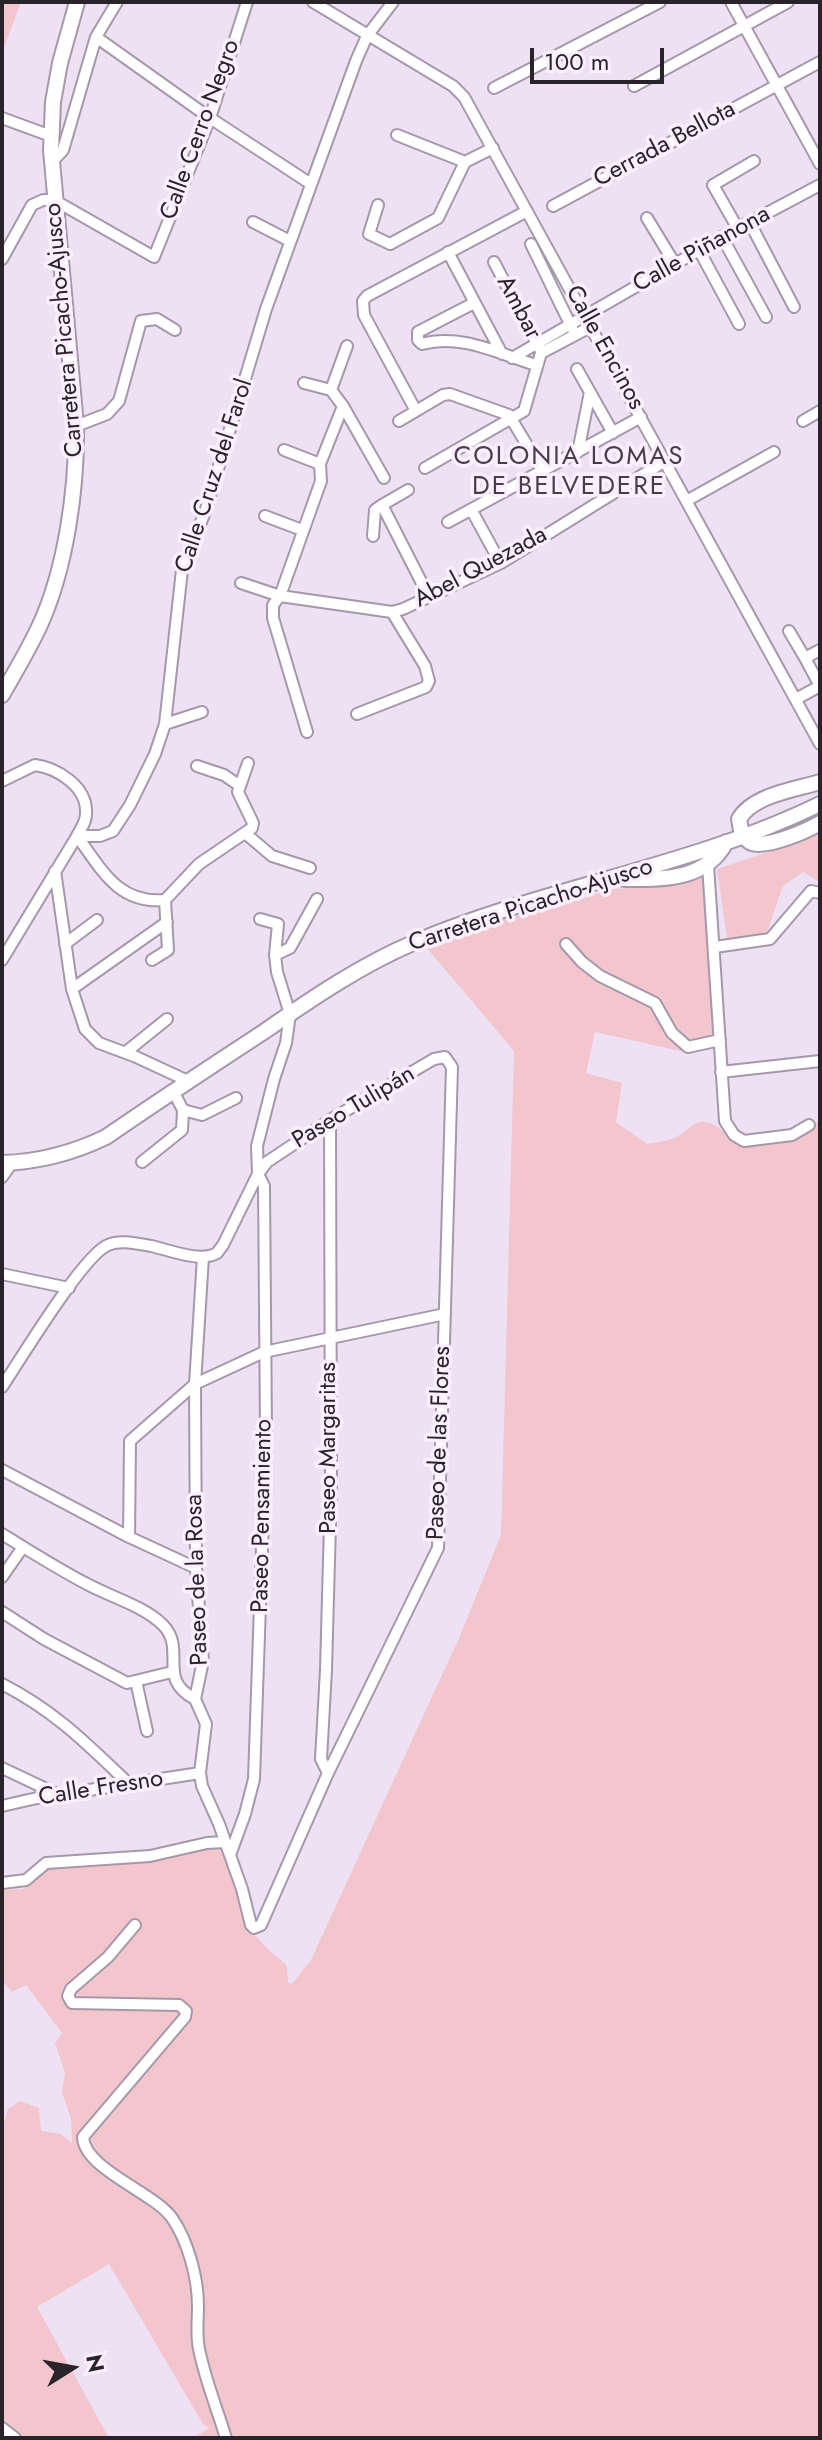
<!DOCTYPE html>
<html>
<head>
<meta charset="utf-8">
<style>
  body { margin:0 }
  #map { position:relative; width:822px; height:2440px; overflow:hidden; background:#efe1f4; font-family:Jost,sans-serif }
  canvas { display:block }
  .frame { position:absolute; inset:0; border:4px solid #29232a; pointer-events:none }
  .north { position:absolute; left:32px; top:2328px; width:80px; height:80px; -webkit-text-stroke:6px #fbefff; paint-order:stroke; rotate:79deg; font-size:22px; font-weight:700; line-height:32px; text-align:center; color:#29232a }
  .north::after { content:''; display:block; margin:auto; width:28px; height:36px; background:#29232a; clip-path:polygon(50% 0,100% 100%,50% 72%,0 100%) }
  .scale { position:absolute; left:530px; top:48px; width:134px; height:36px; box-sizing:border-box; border:4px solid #29232a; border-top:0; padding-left:10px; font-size:24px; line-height:28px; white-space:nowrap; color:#29232a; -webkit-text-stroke:6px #fbefff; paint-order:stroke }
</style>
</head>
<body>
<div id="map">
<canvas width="822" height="2440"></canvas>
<div class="frame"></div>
<div class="north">N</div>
<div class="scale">100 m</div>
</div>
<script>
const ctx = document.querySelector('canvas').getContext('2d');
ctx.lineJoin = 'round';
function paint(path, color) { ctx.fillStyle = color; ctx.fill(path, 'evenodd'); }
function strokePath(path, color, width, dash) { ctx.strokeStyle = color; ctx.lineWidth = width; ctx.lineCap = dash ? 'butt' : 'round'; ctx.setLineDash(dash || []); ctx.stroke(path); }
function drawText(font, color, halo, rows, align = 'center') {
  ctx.font = font + ' Jost,sans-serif'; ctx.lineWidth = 7; ctx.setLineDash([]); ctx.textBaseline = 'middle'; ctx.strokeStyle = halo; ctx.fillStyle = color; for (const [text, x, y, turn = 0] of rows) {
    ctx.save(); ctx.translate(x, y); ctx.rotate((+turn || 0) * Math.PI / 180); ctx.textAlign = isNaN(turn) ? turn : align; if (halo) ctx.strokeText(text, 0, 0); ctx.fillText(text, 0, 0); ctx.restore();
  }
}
paint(new Path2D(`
  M2 2H21L2 53Z
  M820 829V882L803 872 783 886 766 935 727 938 717 869 795 843Z
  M705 875 714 1033 711 1039 680 1051 595 1032 586 1073 622 1083 616 1122 647 1144C657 1142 669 1141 678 1136 686 1132 695 1120 705 1122 719 1124 726 1136 738 1141 767 1156 796 1135 820 1121V2438H193L209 2428 203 2424 109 2264 37 2307 109 2438H2V2129L8 2109 20 2101 39 2108 41 2131 61 2134 72 2143 71 2119 62 2092 65 2073 55 2043 62 2033 26 1985 12 1992 2 1980V1890L24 1889 50 1864 158 1861 189 1854 180 1850 184 1841 196 1839 210 1845 208 1849 225 1850C230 1859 243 1873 246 1883 248 1897 244 1916 251 1929 260 1943 275 1955 287 1966L288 1982 291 1984C299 1978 302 1969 310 1962L459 1638 501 1535 514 1051 426 947 525 911 553 909 611 889 682 885Z`), '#f3c6ce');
const street = new Path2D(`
  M313 2 453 86 464 97 820 744
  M731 2 820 164
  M96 37 210 118 311 184
  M634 86 788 2
  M494 88 660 2
  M2 118 51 136
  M397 135 465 162
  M52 162 63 150 96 37 117 2
  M378 205 369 234 390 244 438 218 465 162 493 148
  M553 206 820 62
  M647 218 675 264
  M253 222 290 241
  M750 223 794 307
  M738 229 713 185 754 161
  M722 237 766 317
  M531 244 572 328
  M699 250 739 324
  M448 252 502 354
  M2 259 32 205 43 200H54L154 257 210 118 247 2
  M494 262 539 348
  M474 303 418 332V340L422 344C461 333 499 354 536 365
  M512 358 722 237 820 185
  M577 369 613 433
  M304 383 331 390 343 406 384 478
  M331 390 347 346
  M416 411 364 315 363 301 367 296 527 211
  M399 421 443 395 450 394 509 415 542 470
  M803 421 820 411
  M76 426 107 414 119 401 141 321 157 319 175 330
  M284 450 320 464
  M578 452 590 392
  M425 468 524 411 541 353 592 326
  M408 490 382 505 429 597
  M688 500 774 452
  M472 511 495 553
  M265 516 302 530
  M448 522 641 417
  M373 536 375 510 382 505
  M241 583 280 596 392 612 403 609 501 563 665 461
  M789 631 805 658
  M820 686 805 658 820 650
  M796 699 820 686
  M357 714 426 687 429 681 425 666 392 612
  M165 724 202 712
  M307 732 273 618V605L280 596 321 481 320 464 343 406
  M197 766 224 775 240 786
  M2 781 35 765C57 768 86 786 86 811 87 821 81 828 77 836 102 870 118 904 165 900
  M245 833 272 856 310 868
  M708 865 725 1121 734 1135 744 1141 792 1135 809 1125
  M55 871 72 989 85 1029 99 1043 134 1056 188 1081
  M165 900 199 864 252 828 253 823 238 792 248 763
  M65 944 97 920
  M566 944 582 962 600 976 655 1003 672 1033 688 1047 720 1040
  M715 947 770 939 811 891 820 893
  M275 955 290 948 317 899
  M2 960 77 836H100L113 831 130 805 155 754 165 724 182 570 205 512 266 309 356 61 367 36 393 2
  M152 960 168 950 165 900
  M72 989 167 922
  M126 1052 167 1019
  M721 1072 820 1061
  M183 1110 202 1115 236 1098
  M142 1162 182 1130 183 1110 173 1091
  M2 1177 12 1163
  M203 1257 195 1384 196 1568 203 1661 195 1699 206 1724 200 1773 202 1786 219 1824 242 1889 251 1925 254 1928 261 1925 328 1773 438 1548 452 1067 445 1057 434 1059 330 1120 267 1162 258 1174 264 1186 266 1431 254 1779 245 1814 230 1855
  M2 1274 69 1288
  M2 1387C20 1360 84 1254 108 1245 121 1239 138 1244 151 1246 170 1250 200 1263 217 1253L223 1245 258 1174 257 1146 274 1079 286 1043 290 1014 277 972 275 955 278 924 260 919
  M2 1470 129 1537 196 1568
  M2 1534C30 1551 58 1569 87 1584 111 1597 144 1606 163 1625 187 1650 156 1679 195 1699
  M129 1537 130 1441 195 1384 264 1352 445 1314
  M2 1577 23 1547
  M2 1612 44 1639 127 1683 172 1672
  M136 1681 147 1731
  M2 1684C56 1712 86 1743 129 1784
  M2 1768 57 1794
  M328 1773 321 1759 326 1670 331 1487 330 1120
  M2 1806 37 1798 200 1773
  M2 1883 26 1880 46 1863 150 1856 207 1843 225 1842
  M135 1925 108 1957 71 1989 68 1996 72 2003 179 2005 186 2011 185 2017 83 2137C84 2169 155 2193 172 2218 188 2241 198 2278 198 2306 198 2321 196 2334 199 2349 205 2379 217 2409 226 2438
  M2 2428 15 2438`);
const secondary = new Path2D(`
  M2 695C15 672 29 649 40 625 66 568 77 488 76 426L51 150 53 102 60 63 77 2
  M820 782C794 790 753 795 739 819L742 836C746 838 748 842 752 843 768 848 806 831 820 823
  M624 879C662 879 706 881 726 842
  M2 1163C38 1162 73 1153 106 1137 157 1102 210 1067 262 1033 310 1000 359 966 413 943 545 887 691 867 820 804`);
strokePath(street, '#a598aa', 14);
strokePath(secondary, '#a598aa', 18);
strokePath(street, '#fff', 10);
strokePath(secondary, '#fff', 14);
drawText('24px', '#29232a', '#fbefff', [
  ["Calle Cerro Negro",201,130,-70],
  ["Cerrada Bellota",665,145,-28],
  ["Calle Piñanona",702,250,-29],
  ["Ambar",518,308,62],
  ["Carretera Picacho-Ajusco",65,330,-95],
  ["Calle Encinos",604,348,61],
  ["Calle Cruz del Farol",215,476,-72],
  ["Abel Quezada",481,568,-28],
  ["Carretera Picacho-Ajusco",531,906,-18],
  ["Paseo Tulipán",354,1108,-31],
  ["Paseo de las Flores",440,1443,-88],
  ["Paseo Margaritas",329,1448,-90],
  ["Paseo Pensamiento",263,1516,-89],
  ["Paseo de la Rosa",198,1580,-92],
  ["Calle Fresno",101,1789,-9]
]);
ctx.letterSpacing = '2px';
drawText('26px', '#493d4d', '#fbefff', [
  ["COLONIA LOMAS",569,458],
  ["DE BELVEDERE",569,488]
]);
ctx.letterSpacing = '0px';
</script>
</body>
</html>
